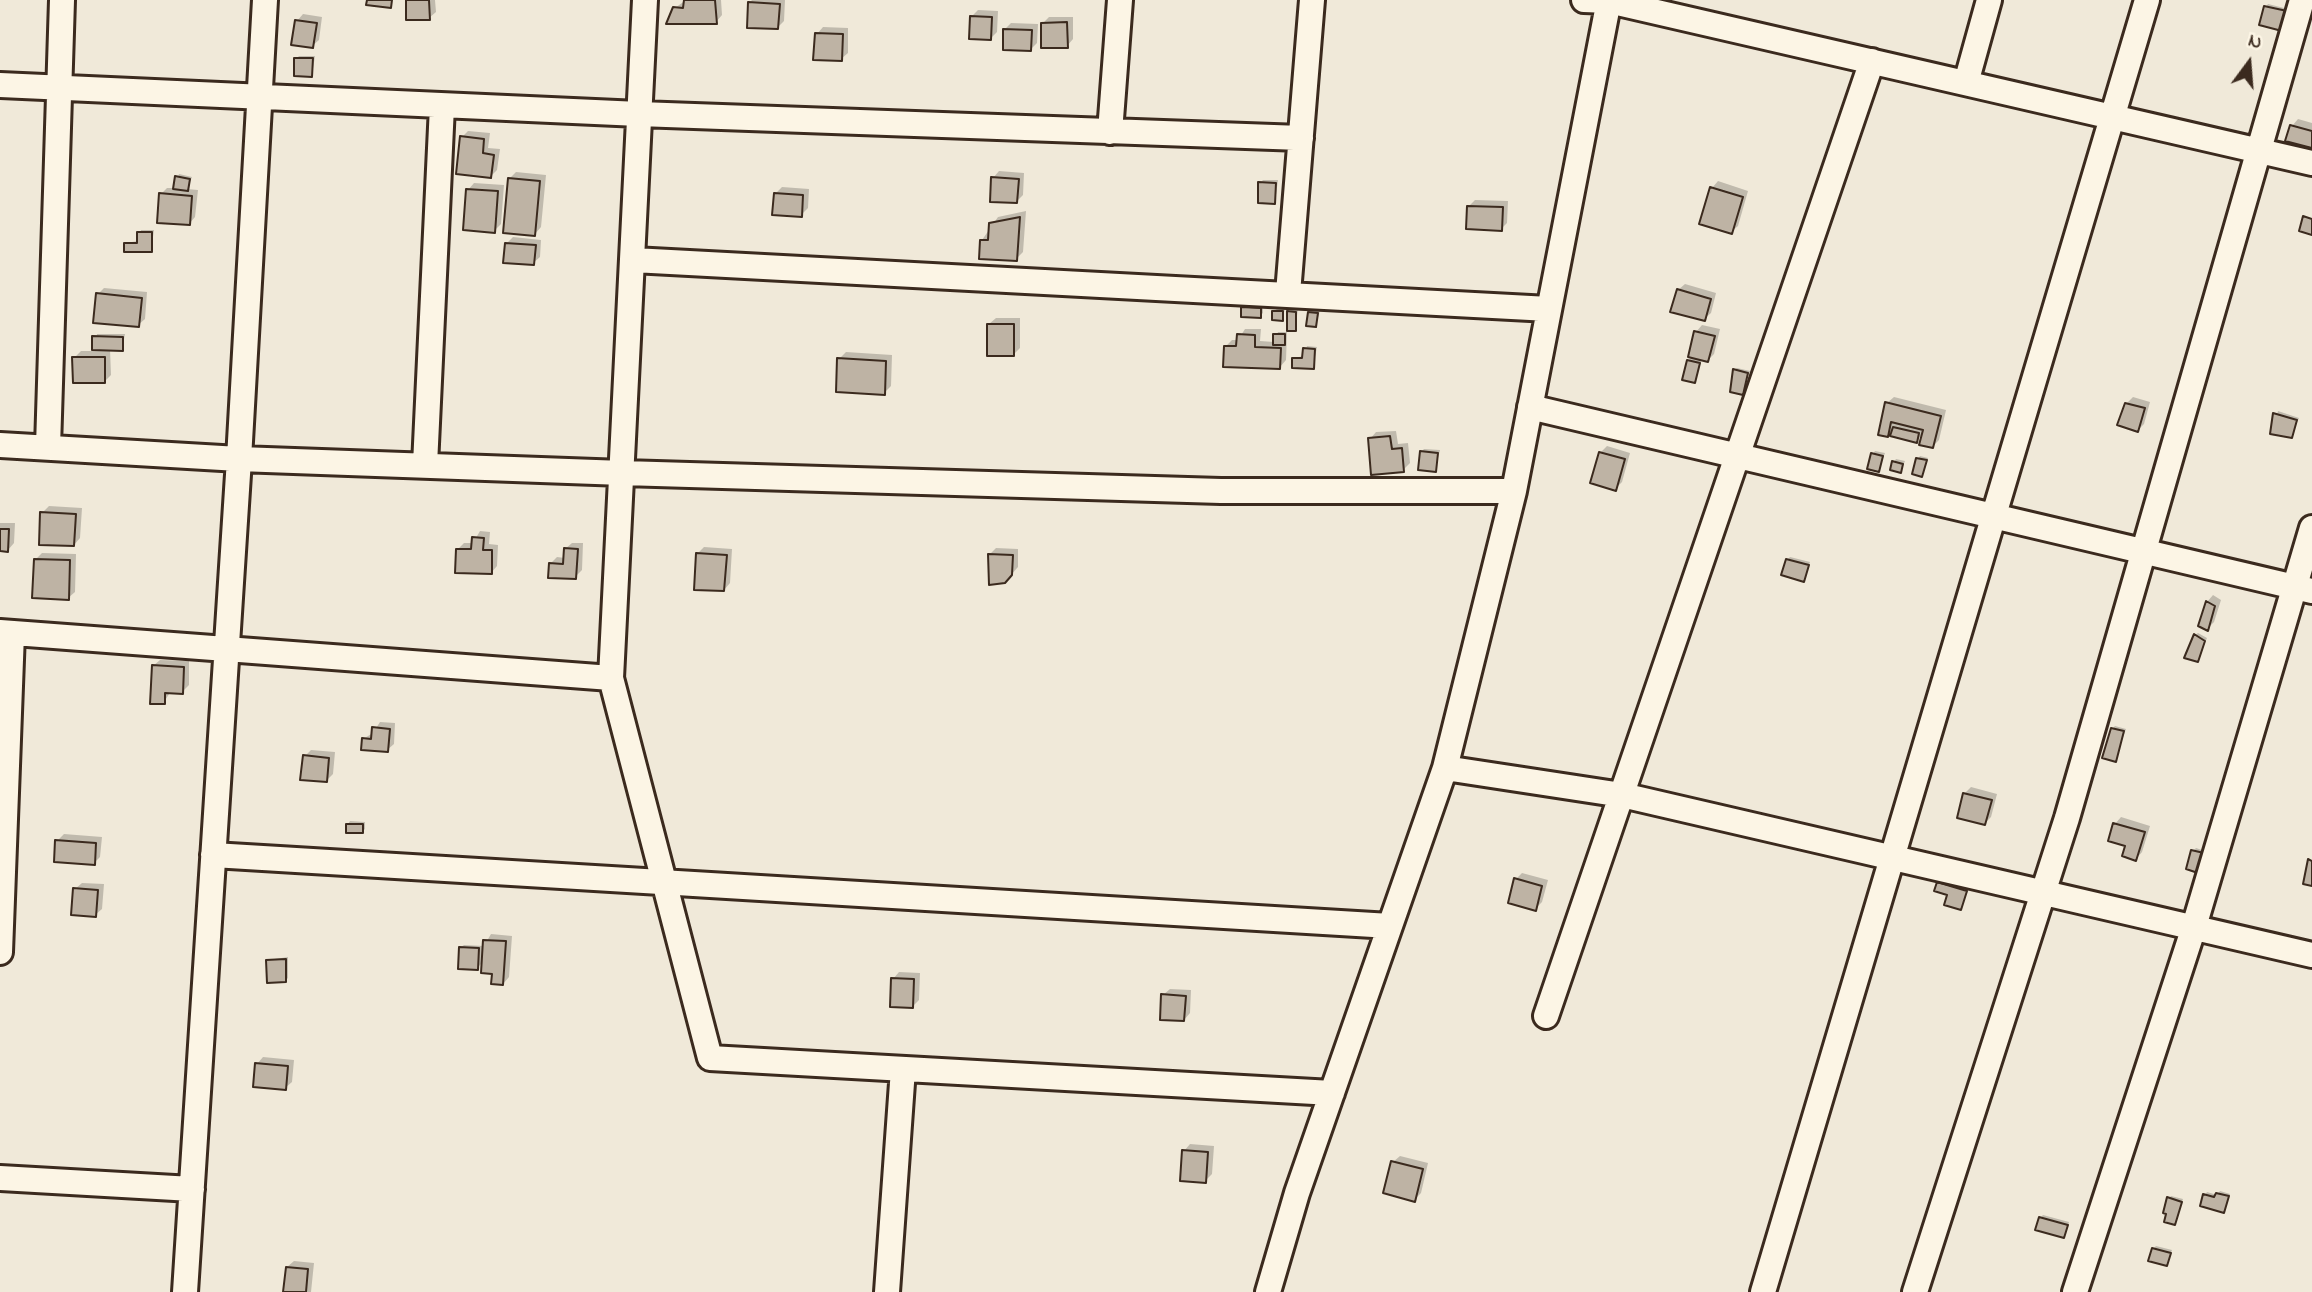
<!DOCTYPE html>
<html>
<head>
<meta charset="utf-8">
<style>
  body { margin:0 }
  #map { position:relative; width:2312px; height:1292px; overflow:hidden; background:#f0e9d9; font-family:"Indie Flower",sans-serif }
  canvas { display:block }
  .north { position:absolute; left:2214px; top:28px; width:70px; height:70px; -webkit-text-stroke:5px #fcf5e5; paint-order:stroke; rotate:16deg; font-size:19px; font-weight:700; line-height:28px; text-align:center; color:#3b2a1e }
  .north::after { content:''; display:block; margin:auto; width:24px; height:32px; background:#3b2a1e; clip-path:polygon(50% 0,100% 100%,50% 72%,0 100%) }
</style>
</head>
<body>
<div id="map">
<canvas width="2312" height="1292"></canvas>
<div class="north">N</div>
</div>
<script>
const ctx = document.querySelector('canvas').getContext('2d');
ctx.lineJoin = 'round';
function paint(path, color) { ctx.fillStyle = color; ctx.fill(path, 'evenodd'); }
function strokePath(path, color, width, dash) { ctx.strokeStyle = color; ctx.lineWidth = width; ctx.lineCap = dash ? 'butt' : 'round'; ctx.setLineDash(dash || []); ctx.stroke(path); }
paint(new Path2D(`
  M407 0H435L436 12 429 18Z
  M721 0 722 15 716 22 675 8 686 0Z
  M752 0H785L784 21 778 27 749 3Z
  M2268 4 2288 9 2284 26 2266 7Z
  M978 10 998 11 997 32 991 38 971 17Z
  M303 14 322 17 319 40 312 46 297 21Z
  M1049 17H1073V39L1067 46 1043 23Z
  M1011 23 1038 24 1037 43 1031 49 1005 29Z
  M823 27 848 28V53L841 59 817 34Z
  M299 56H315L312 75 296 59Z
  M2298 119 2312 123V147L2292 126Z
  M468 131 490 133 488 148 500 149 497 170 491 176 462 137Z
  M999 171 1024 173 1023 195 1017 201 993 178Z
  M516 172 546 175 541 227 535 234 509 179Z
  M179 174 192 177 187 189 198 190 195 217 189 224 161 194 167 188H174Z
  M1263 180H1278L1275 202 1260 183Z
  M1718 181 1748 191 1738 226 1731 232 1712 188Z
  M474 183 504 185 501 224 494 231 468 190Z
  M782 187 809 189 808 208 801 215 775 194Z
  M1475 200 1508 201 1507 223 1501 229 1469 206Z
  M1026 211 1023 252 1016 259 982 240 998 217Z
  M141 230H154L151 251 126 243 138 241Z
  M513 237 541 240 540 257 533 263 506 244Z
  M1685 284 1716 293 1711 313 1704 319 1678 290Z
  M104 288 147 292 145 319 138 325 98 294Z
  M1246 305H1263V313L1260 316 1243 308Z
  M1277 309H1285L1282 319 1274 311Z
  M1292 309H1298L1295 329 1289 312Z
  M1312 310H1320L1316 325 1309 313Z
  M996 318H1020V348L1014 354 989 324Z
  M1702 325 1720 329 1714 354 1708 360 1702 359 1695 381 1688 361 1692 357 1696 332Z
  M1245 329H1261L1260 341 1274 342 1278 332H1287L1286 360 1280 367 1226 346 1232 340H1238Z
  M97 334H125L122 349H110L111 375 104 382 74 358 81 351H94Z
  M1307 346 1317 347 1313 367 1294 358 1304 356Z
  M846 352 892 355 891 386 884 393 839 359Z
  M1737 368 1750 371 1742 393 1734 370Z
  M1894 397 1946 410 1939 440 1933 446 1923 434 1916 441 1894 429 1887 435V403Z
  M2133 397 2150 402 2144 424 2138 430 2126 404Z
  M2278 411 2299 418 2291 436 2272 433Z
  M1396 431 1398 444 1408 443 1410 463 1403 470 1370 439 1376 432Z
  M1607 446 1630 453 1622 482 1615 489 1600 453Z
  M1424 449 1440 450 1435 470 1422 451Z
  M1875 451 1885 453 1879 470 1873 454Z
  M1920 456 1928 458 1922 475 1918 459Z
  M1896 459 1905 461 1901 471 1894 462Z
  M49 506 82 508 80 538 74 545 42 513Z
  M0 523H15L14 543 8 550 0 549Z
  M480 531 490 532 489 544 498 545 497 566 491 573 458 549 464 543H473Z
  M572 543H583L582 570 575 577 550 564 557 557 565 558V549Z
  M704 547 732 549 730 583 724 590 697 554Z
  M996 548 1018 549V567L1011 575 990 554Z
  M42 553 76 554 75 592 68 598 36 559Z
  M1790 557 1810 562 1804 580 1787 560Z
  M2213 595 2221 600 2214 622 2208 628 2200 625 2207 602Z
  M2198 633 2207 638 2198 660 2195 635Z
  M160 660 189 661V685L182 692 171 691 164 702 153 666Z
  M380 722 395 723 394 744 387 750 363 739 373 733Z
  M2115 726 2126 729 2115 760 2112 729Z
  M311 750 335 752 333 774 326 781 305 756Z
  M1971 787 1997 794 1991 817 1985 823 1964 794Z
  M2121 817 2150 826 2142 852 2136 859 2115 824Z
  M350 821 365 822V829L362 832 348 824Z
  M64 834 102 837 100 857 94 863 57 841Z
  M2196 848 2205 851 2188 868 2193 851Z
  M1522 873 1548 880 1542 902 1535 909 1516 879Z
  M1941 880 1969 889 1960 908 1938 883Z
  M82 883 104 884 102 909 95 915 75 889Z
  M491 934 512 936 509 977 503 984 483 962 477 968 461 947 464 945 484 946Z
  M288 957V978L285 981 268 960Z
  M899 972 920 973 919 1000 912 1007 893 979Z
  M1170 989 1191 990 1190 1013 1184 1020 1163 995Z
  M263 1057 294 1060 292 1082 285 1088 257 1064Z
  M1190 1144 1214 1146 1212 1174 1205 1181 1184 1151Z
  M1400 1156 1428 1163 1421 1193 1414 1200 1393 1162Z
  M2220 1191 2230 1194 2223 1211 2205 1195 2207 1192 2217 1195Z
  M2171 1196 2183 1199 2174 1223 2169 1198Z
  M2043 1215 2069 1222 2066 1233 2064 1236 2040 1218Z
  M2156 1246 2172 1250 2166 1265 2153 1249Z
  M294 1261 314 1263 311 1292H285L287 1267Z`), '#0003');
const building = new Path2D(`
  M367 0H392L391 8 366 5Z
  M406 0H429L430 20H406Z
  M684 0H715L717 24H666L673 7 683 8Z
  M748 2 780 4 778 29 747 28Z
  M2264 6 2287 11 2282 31 2259 25Z
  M970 16 992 17 991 40 969 39Z
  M295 20 317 23 313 48 291 45Z
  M1067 22 1068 48H1041V23Z
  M1003 29 1032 30 1031 51 1003 50Z
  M815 33 843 34 842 61 813 60Z
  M294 58H313L312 77 294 76Z
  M2290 125 2312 131V148L2285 141Z
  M460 136 484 139 483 153 494 155 491 178 456 174Z
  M175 176 190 179 188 191 173 189Z
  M991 177 1019 179 1017 203 990 202Z
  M508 178 540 181 535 236 503 233Z
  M1258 182 1276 183 1275 204 1258 203Z
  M1710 187 1743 197 1732 234 1699 224Z
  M466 189 498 191 495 233 463 230Z
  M159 193 192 196 190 225 157 223Z
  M774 193 803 195 802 217 772 215Z
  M1467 206 1503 207 1502 231 1466 229Z
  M2303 216 2312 219V235L2299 231Z
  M1020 217 1017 261 979 259 980 240H988L989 223Z
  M137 232H152V252H124V243H137Z
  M505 243 536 245 534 265 503 263Z
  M1677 289 1711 299 1705 321 1670 312Z
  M96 293 142 298 139 327 93 323Z
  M1241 307 1261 308V318L1241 317Z
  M1272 311H1283V321L1272 320Z
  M1287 311 1296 312V331H1287Z
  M1308 312 1318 313 1316 327 1306 326Z
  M987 324H1014V356H987Z
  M1694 331 1715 336 1708 362 1688 357Z
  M1237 334 1255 335V347L1281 348 1280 369 1223 367 1224 346H1236Z
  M1273 334H1285V345H1273Z
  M92 336 123 337V351L92 350Z
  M1303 348 1315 349 1314 369 1292 368V358H1302Z
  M72 357H105V383H73Z
  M837 358 886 361 885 395 836 392Z
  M1687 360 1700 363 1695 383 1682 380Z
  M1733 369 1748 373 1743 395 1730 392Z
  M1885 402 1941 416 1933 448 1919 445 1923 430 1891 422 1888 437 1878 435Z
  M2125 403 2145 408 2138 432 2117 425Z
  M2273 413 2297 420 2292 438 2270 434Z
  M1893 427 1919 433 1917 443 1890 436Z
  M1390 436 1392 449 1402 448 1404 472 1371 475 1368 438Z
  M1420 451 1438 453 1436 472 1418 470Z
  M1599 452 1625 459 1616 491 1590 483Z
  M1871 453 1883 456 1879 472 1867 469Z
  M1916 458 1927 460 1922 477 1912 474Z
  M1892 461 1903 464 1901 473 1890 470Z
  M40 512 76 514 74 546 39 545Z
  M0 529H9L8 552 0 551Z
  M472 537 484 538 483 550H492V574L455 573 456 549H471Z
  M564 548 578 549 576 579 548 578 549 563 563 564Z
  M696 553 727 555 724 591 694 590Z
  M988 554 1013 555 1012 575 1005 583 989 585Z
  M34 559 70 560 69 600 32 598Z
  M1786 559 1809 565 1804 582 1781 575Z
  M2206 601 2215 606 2208 631 2198 626Z
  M2194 634 2205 641 2198 662 2184 658Z
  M152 665 184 667 183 694 165 693V704H150Z
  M372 727 390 729 388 752 361 750 362 738 371 739Z
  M2111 728 2124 731 2116 762 2102 758Z
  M303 755 329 758 327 782 300 780Z
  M1963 793 1992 800 1985 825 1957 818Z
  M2113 823 2145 832 2136 861 2122 856 2125 846 2108 841Z
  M346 824H363V833H346Z
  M55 840 96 843 95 865 54 862Z
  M2191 850 2204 853 2198 873 2186 869Z
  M2308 859 2312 861V886L2303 884Z
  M1514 878 1542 886 1536 911 1508 903Z
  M1937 882 1967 891 1961 910 1944 905 1947 895 1934 891Z
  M73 888 98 890 96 917 71 915Z
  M483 940 506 941 503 985 491 984 492 974 481 973Z
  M459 947 479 948 478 970 458 969Z
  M286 959V982L267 983 266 960Z
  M891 978 914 979 913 1008 890 1007Z
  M1161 994 1186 996 1184 1021 1160 1020Z
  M255 1063 288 1066 286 1090 253 1087Z
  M1182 1150 1208 1152 1206 1183 1180 1181Z
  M1391 1161 1423 1169 1415 1202 1383 1193Z
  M2216 1193 2229 1196 2224 1213 2200 1206 2203 1194 2214 1197Z
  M2167 1197 2182 1202 2175 1225 2164 1222 2166 1214 2163 1213Z
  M2039 1217 2068 1225 2064 1238 2035 1230Z
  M2152 1248 2171 1253 2167 1266 2148 1261Z
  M286 1267 308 1269 306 1292H283Z`);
paint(building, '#beb3a4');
strokePath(building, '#3b2a1e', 2);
const street = new Path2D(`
  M645 0 611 678 710 1058 1332 1093
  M1584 0 1609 1 2312 163
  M1966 83 1989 0
  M0 85 639 114 1301 138
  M1110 132 1120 0
  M633 260 1549 309
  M1288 293 1312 0
  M1530 407 2312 591
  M0 445 239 459 623 473 1221 491H1514
  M48 447 62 0
  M425 465 442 106
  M0 632 611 678
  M1445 768 1622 795 2312 955
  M213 855 1390 926
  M0 952 12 633
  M1546 1016 1872 61
  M0 1178 192 1189
  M185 1292 239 459 265 0
  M887 1292 903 1069
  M1268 1292 1297 1193 1445 768 1514 491 1609 0
  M1763 1292 2147 0
  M1915 1292 2067 818 2302 0
  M2075 1292 2193 930 2312 528`);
strokePath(street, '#3b2a1e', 30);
strokePath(street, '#fcf5e5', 24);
</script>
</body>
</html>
